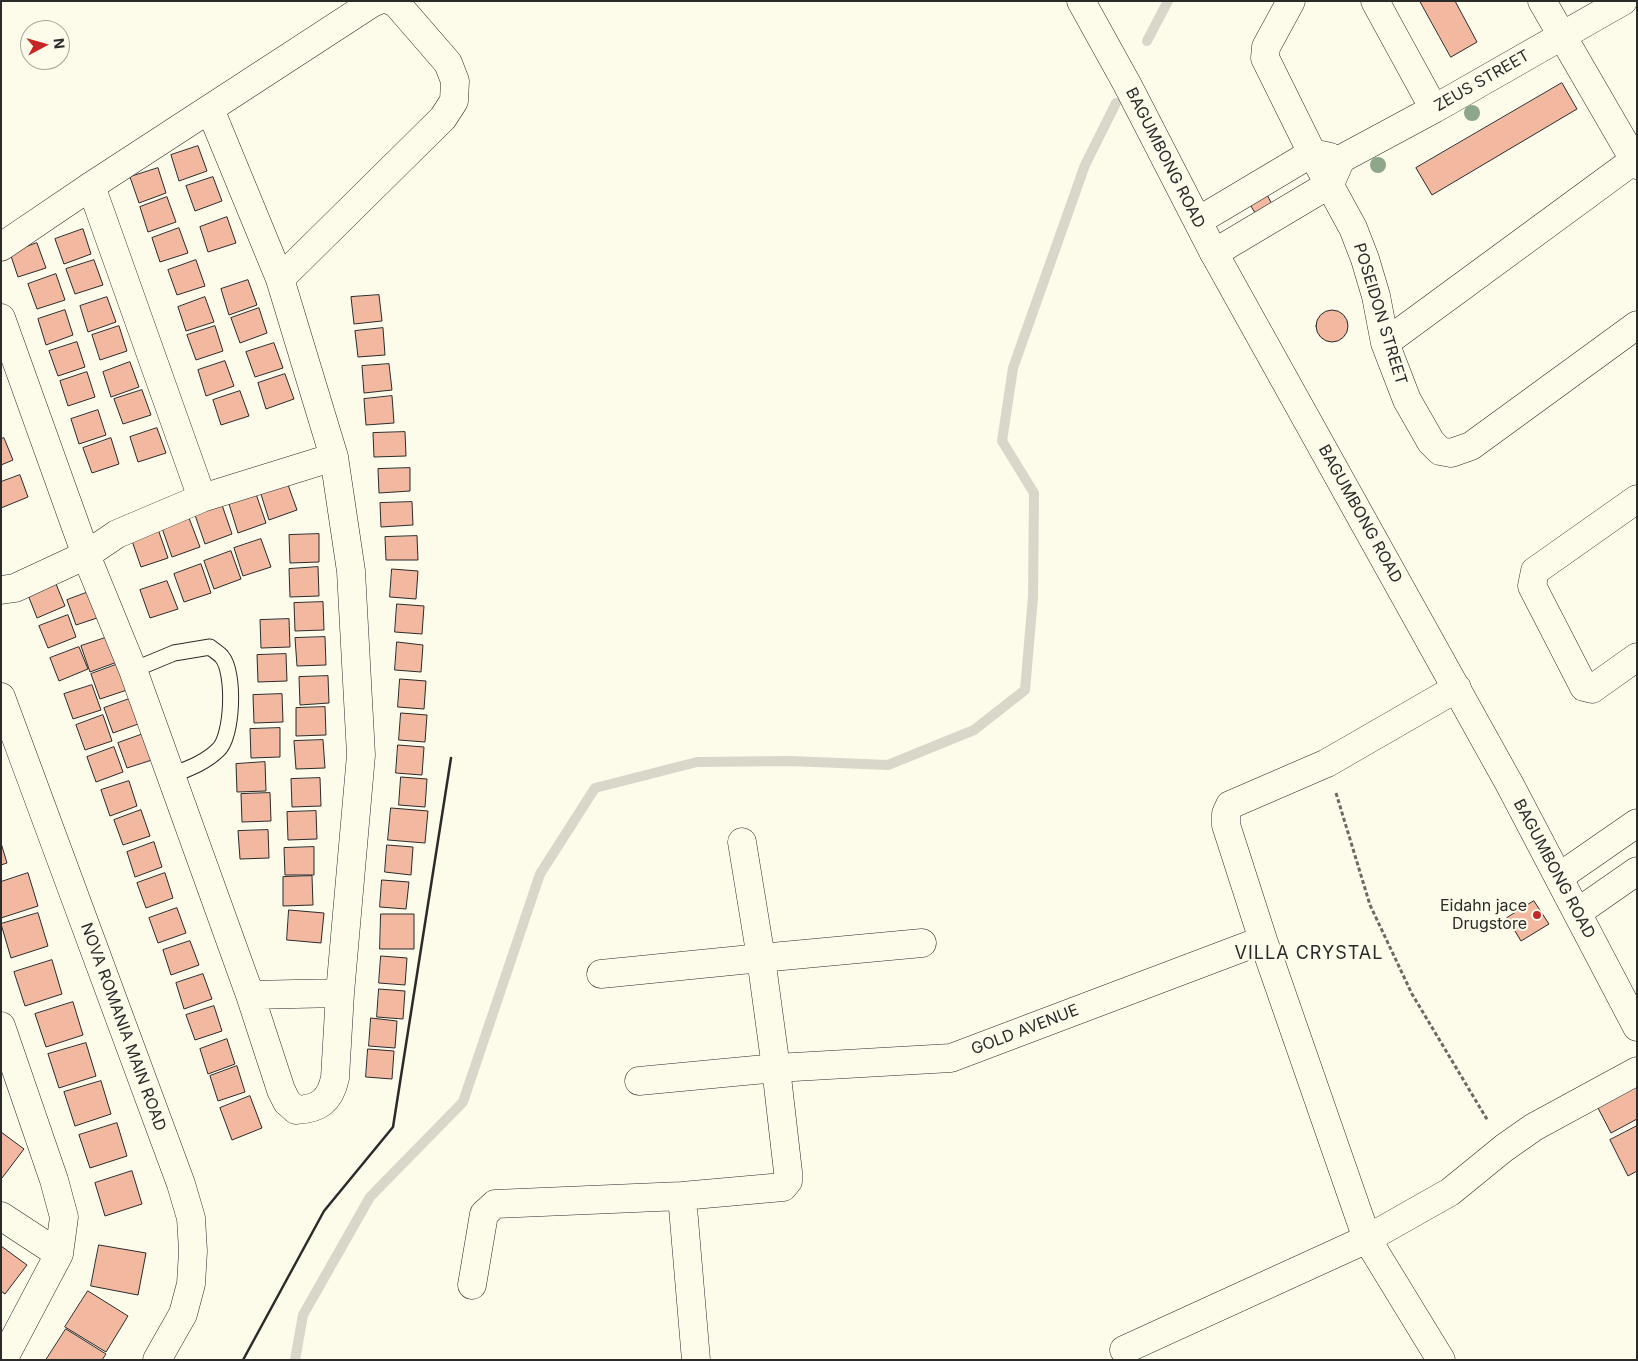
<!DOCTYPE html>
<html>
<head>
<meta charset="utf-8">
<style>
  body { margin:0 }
  #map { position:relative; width:1638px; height:1361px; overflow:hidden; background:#fdfbea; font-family:Inter,sans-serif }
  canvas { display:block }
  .frame { position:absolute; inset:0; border:2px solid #2b2b2b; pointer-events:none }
  .north { position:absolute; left:20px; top:20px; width:50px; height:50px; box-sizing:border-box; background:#fdfbea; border:1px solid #a9a89e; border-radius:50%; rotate:84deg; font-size:14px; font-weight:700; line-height:20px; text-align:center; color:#2b2b2b }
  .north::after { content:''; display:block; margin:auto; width:18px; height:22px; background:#c62828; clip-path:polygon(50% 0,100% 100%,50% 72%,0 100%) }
</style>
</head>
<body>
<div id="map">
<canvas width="1638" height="1361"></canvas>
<div class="frame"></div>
<div class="north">N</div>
</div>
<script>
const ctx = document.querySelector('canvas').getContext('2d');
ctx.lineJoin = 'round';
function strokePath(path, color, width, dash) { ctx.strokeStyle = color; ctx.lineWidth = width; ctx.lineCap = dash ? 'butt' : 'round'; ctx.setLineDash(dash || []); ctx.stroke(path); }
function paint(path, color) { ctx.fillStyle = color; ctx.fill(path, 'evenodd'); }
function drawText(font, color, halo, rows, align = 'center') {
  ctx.font = font + ' Inter,sans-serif'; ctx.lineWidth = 4; ctx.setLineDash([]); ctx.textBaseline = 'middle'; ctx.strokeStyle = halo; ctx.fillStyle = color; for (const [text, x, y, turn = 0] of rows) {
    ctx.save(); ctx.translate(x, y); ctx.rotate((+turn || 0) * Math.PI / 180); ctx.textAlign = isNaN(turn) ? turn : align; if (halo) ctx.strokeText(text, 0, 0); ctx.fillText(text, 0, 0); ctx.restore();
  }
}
strokePath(new Path2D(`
  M1147 41 1168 1
  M295 1360 303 1315 370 1197 463 1102 540 874 595 788 697 762 790 761 888 765 974 730 1025 690 1033 597 1034 493 1002 441 1013 368 1085 165 1116 103`), '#d8d7c9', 10);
const building = new Path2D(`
  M1420 1H1455L1477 42 1451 57Z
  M1562 83 1577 109 1432 195 1416 168Z
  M198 146 207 171 179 181 171 155Z
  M158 168 166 193 139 203 130 177Z
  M213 177 222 201 195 211 186 186Z
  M1266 193 1273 206 1257 216 1249 203Z
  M167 197 176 222 148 232 140 207Z
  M227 217 236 243 208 252 200 227Z
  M179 228 188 253 160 262 152 238Z
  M83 229 91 254 64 264 55 239Z
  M37 243 46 268 18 277 10 253Z
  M94 260 103 285 75 294 66 269Z
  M196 260 205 286 177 295 168 270Z
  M56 274 65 300 37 309 28 284Z
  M248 280 257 305 229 315 221 289Z
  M379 295 382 321 354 324 351 297Z
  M107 297 116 322 88 332 80 306Z
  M205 297 214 322 186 331 178 307Z
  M259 308 267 333 240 343 231 318Z
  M1316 326a16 16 0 1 1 32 0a16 16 0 1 1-32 0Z
  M65 310 73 335 46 345 38 319Z
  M119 326 127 351 100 360 92 335Z
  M215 326 223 351 196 360 187 335Z
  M383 328 385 355 358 357 355 331Z
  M77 342 85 367 58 376 49 351Z
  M274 343 283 368 255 377 246 352Z
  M225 361 234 386 206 396 198 370Z
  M130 362 139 387 111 397 103 372Z
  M389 364 392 390 364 393 362 366Z
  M87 372 95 397 68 406 60 381Z
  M285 374 294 399 266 409 258 383Z
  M142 390 151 415 123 424 114 399Z
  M240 391 249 416 221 425 213 400Z
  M392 396 394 423 366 425 364 399Z
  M98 410 106 435 79 444 71 419Z
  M157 428 166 453 138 462 130 437Z
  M405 432 406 456 374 457 373 433Z
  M4 438 13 460 1 465V439Z
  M111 438 119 464 92 473 83 448Z
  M410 468V491L379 493 378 469Z
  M20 475 28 497 1 508V482Z
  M287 482 297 510 269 520 260 491Z
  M256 494 266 523 238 533 229 504Z
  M412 502 413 525 381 527 380 503Z
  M222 505 232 534 205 544 195 515Z
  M189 518 200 547 172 557 162 528Z
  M158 529 168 558 141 567 131 538Z
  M319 534V562L290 563 289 535Z
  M417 536 418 560H386L385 537Z
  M261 539 271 567 243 576 234 548Z
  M231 551 241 579 214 589 204 561Z
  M201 564 211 593 184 602 174 574Z
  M318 567 319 596 290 597 289 569Z
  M392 569 418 571 416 599 390 597Z
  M167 581 178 609 150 618 140 590Z
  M56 584 65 606 37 618 28 595Z
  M94 590 103 616 76 625 67 600Z
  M323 602 324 630 295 631 294 603Z
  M397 604 424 606 422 634 395 632Z
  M68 615 76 637 48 648 39 626Z
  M289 619 290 647 261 648 260 620Z
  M108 637 117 662 90 672 81 646Z
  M325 637 326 665 297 666 295 638Z
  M397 642 423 645 421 672 395 670Z
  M79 647 88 669 59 681 50 658Z
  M286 654 287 681 258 682 257 655Z
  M118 664 127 690 100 699 91 674Z
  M328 676 329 703 300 705 299 677Z
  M400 679 426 681 424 709 398 707Z
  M92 685 101 710 73 719 64 694Z
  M282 694 283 722 254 723 253 695Z
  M132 698 141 723 113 733 104 708Z
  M325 707 326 735 296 736V708Z
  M401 713 427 715 425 742 399 740Z
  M103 715 112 741 85 750 76 725Z
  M280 728V757L251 758 250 729Z
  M146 733 155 759 127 768 118 743Z
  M323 740 325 768 296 769 294 741Z
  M398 745 424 747 422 775 396 773Z
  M114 747 123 772 96 782 87 757Z
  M265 762 266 791 237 792 236 764Z
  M401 777 427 779 425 807 399 805Z
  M320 778 321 806 292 807 291 779Z
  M129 781 137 806 110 816 101 790Z
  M270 793 271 821 242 822 241 794Z
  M391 808 428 811 425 843 388 840Z
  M141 810 150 836 123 845 114 820Z
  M316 811 317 839 288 840 287 812Z
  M268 830 269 858 240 859 238 831Z
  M154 842 162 867 135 877 127 852Z
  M1 843 7 863 1 865Z
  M387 845 413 847 411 875 385 872Z
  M314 847V875H285L284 848Z
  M28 873 38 906 1 918V882Z
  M165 873 173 898 146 908 137 883Z
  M312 876 313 905 283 906V877Z
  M382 880 409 882 406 909 380 907Z
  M1534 901 1549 924 1521 941 1507 918Z
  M177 908 186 933 158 943 149 918Z
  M289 910 324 913 321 943 287 940Z
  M38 913 48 946 11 958 1 924Z
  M381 914H414V949H380Z
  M190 941 199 965 171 975 163 950Z
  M381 956 407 958 405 985 379 983Z
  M52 960 62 994 25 1006 14 972Z
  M203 974 212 999 184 1009 176 983Z
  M379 989 405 991 403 1019 377 1017Z
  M73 1002 83 1035 46 1047 35 1014Z
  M214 1006 222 1031 195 1040 186 1015Z
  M371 1018 397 1021 395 1048 369 1046Z
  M227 1039 235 1064 208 1074 200 1049Z
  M86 1043 96 1076 59 1088 48 1054Z
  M368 1049 394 1051 392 1079 366 1077Z
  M237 1066 245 1092 218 1101 210 1076Z
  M101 1081 111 1114 75 1126 64 1092Z
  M1637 1087V1119L1611 1133 1598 1108Z
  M250 1096 262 1128 232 1140 220 1108Z
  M117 1123 127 1156 90 1168 79 1135Z
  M1637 1126V1171L1628 1176 1610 1140Z
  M1 1132 24 1149 2 1178 1 1177Z
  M132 1171 142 1204 105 1216 95 1183Z
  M99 1245 146 1253 138 1295 91 1286Z
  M1 1246 27 1265 5 1294 1 1291Z
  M88 1291 128 1316 106 1352 65 1327Z
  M66 1329 106 1354 102 1360H46Z`);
paint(building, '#f2b8a0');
strokePath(building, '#2b2b2b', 1);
const lane = new Path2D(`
  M133 670 174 653 210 647C213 650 219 653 222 657 235 672 233 737 218 750 205 763 187 769 170 776`);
const street = new Path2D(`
  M1291 1 1266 47 1265 58 1312 153 1353 228 1365 259 1376 296 1385 343 1407 400 1431 442 1440 451 1451 453 1471 446 1637 325
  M1375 1 1434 109
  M1542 1 1637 165
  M91 186 202 498
  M1198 221 1312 153 1330 157
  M1 247 91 186 372 3 377 1
  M1214 253 1330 184 1341 159 1434 109 1623 1
  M280 279 443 118 454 101 455 81 448 63 396 3 391 1
  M1 318 86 555 133 670 250 995 281 1090 287 1102 296 1110C319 1109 330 1101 335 1078L340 993 361 755 351 571 334 457 280 279 210 109
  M1385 343 1637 158
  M1637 499 1535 571 1532 586 1584 687 1592 689 1637 657
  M1 590 15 588 86 555 117 534 202 498 334 457
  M1 697 181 1184 191 1218 193 1251 191 1284 183 1314 157 1360
  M1559 877 1637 823
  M1578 912 1637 871
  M601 974 761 958 922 943
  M250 995 340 993
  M1 1026 54 1180 64 1217 59 1254 3 1360
  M639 1081 776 1068 951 1058 1263 940
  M682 1196 696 1360
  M1 1216 59 1254
  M472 1285 484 1214 495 1204 682 1196 783 1187 788 1181V1172L776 1068 761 958 742 842
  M1124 1350 1367 1239 1450 1192 1504 1148 1534 1127 1637 1071
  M1441 1360 1367 1239 1263 940 1226 825V814L1230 805 1327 763 1457 688`);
const secondary = new Path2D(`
  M1081 1 1127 84 1214 253 1510 785 1637 1027`);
strokePath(lane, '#2b2b2b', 17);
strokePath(street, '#2b2b2b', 29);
strokePath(secondary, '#2b2b2b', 29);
strokePath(new Path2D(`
  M1336 793 1370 905 1412 994 1488 1121`), '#6a6964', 3, [4, 2.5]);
strokePath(lane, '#fdfbea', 15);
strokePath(street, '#fdfbea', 28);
strokePath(secondary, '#fdfbea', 28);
strokePath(new Path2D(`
  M243 1360 324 1211 393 1127 451 758`), '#2b2b2b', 2.5);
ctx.fillStyle = '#8ea78a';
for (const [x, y] of [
  [1472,113],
  [1378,165]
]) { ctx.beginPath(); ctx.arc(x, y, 8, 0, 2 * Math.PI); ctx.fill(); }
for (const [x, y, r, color] of [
  [1537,915,5,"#c62828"]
]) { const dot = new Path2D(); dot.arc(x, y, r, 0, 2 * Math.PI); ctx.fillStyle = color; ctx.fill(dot); strokePath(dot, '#fdfbea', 2); }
drawText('16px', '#2b2b2b', '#fdfbea', [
  ["ZEUS STREET",1482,81,-30],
  ["BAGUMBONG ROAD",1165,158,63],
  ["POSEIDON STREET",1380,314,73],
  ["BAGUMBONG ROAD",1360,514,61],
  ["BAGUMBONG ROAD",1554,869,62],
  ["NOVA ROMANIA MAIN ROAD",123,1027,70],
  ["GOLD AVENUE",1025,1030,-21]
]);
drawText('16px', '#2b2b2b', '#fdfbea', [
  ["Eidahn jace",1527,906],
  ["Drugstore",1527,924]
], 'right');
ctx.letterSpacing = '1px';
drawText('18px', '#2b2b2b', '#fdfbea', [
  ["VILLA CRYSTAL",1309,954]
]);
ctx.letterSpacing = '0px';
</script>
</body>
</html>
